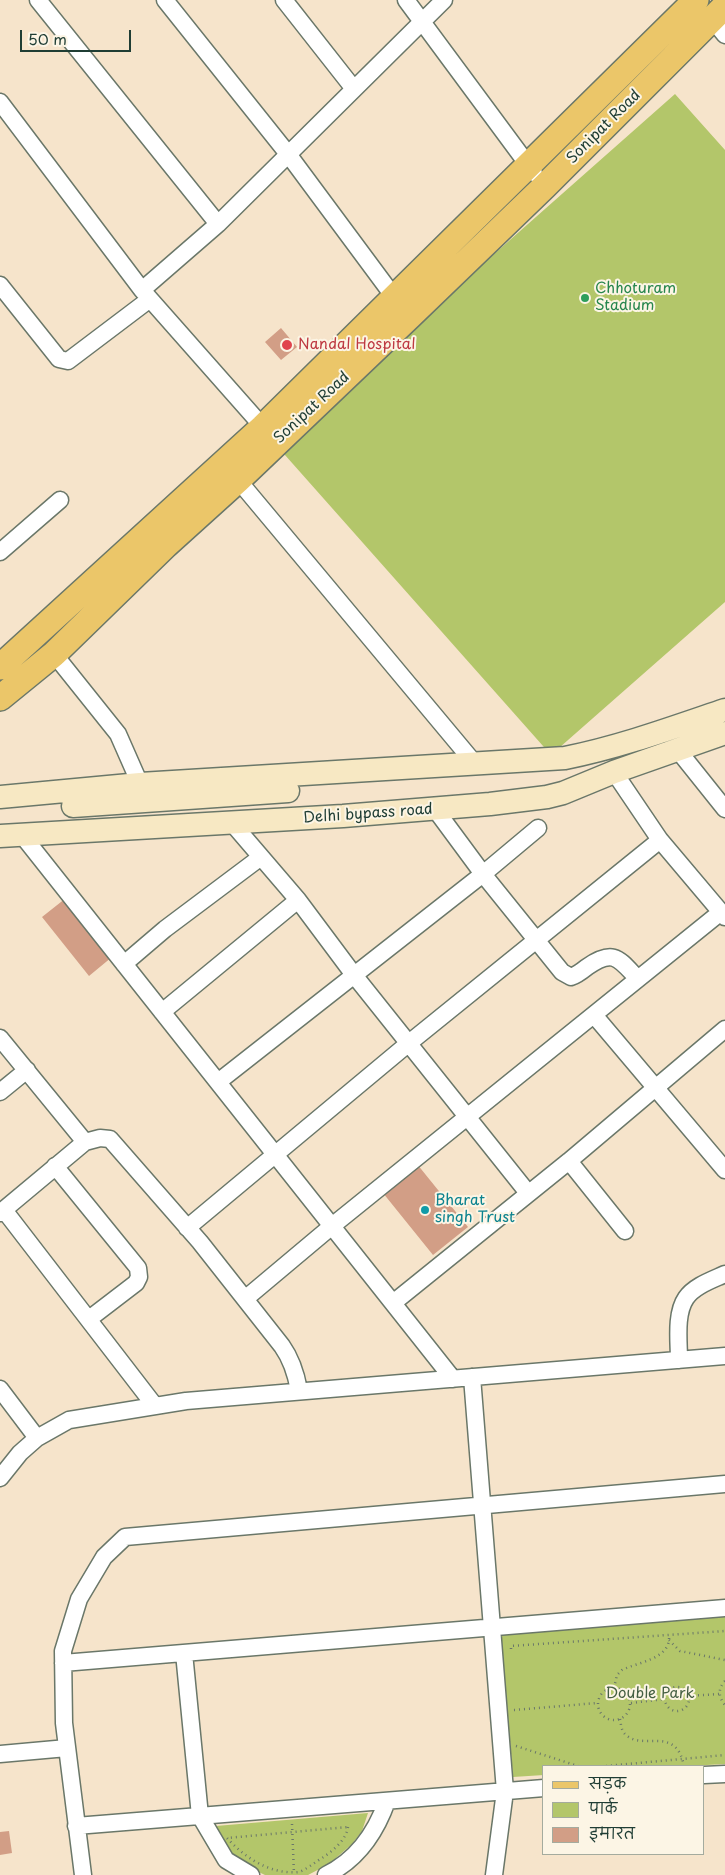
<!DOCTYPE html>
<html>
<head>
<meta charset="utf-8">
<style>
  body { margin:0 }
  #map { position:relative; width:725px; height:1875px; overflow:hidden; background:#f6e4cb; font-family:"Playpen Sans","Playpen Sans Deva",sans-serif }
  canvas { display:block }
  .legend { position:absolute; left:542px; top:1765px; width:162px; height:90px; box-sizing:border-box; background:#fcf5e5; border:1px solid #a4ab9e; margin:0; padding:6px 9px; list-style:none; font-size:15px; color:#1f3d34 }
  .legend li { display:flex; align-items:center; gap:10px; height:25px }
  .legend b { width:25px; border:1px solid #a4ab9e }
  .scale { position:absolute; left:20px; top:30px; width:111px; height:22px; box-sizing:border-box; border:2px solid #1f3d34; border-top:0; padding-left:6px; font-size:15px; line-height:18px; white-space:nowrap; color:#1f3d34; -webkit-text-stroke:4px #fcf5e5; paint-order:stroke }
</style>
</head>
<body>
<div id="map">
<canvas width="725" height="1875"></canvas>
<ul class="legend">
<li><b style="height:6px;background:#ebc669"></b>सड़क</li>
<li><b style="height:14px;background:#b3c66a"></b>पार्क</li>
<li><b style="height:14px;background:#d29e86"></b>इमारत</li>
</ul>
<div class="scale">50 m</div>
</div>
<script>
const ctx = document.querySelector('canvas').getContext('2d');
ctx.lineJoin = 'round';
function paint(path, color) { ctx.fillStyle = color; ctx.fill(path, 'evenodd'); }
function strokePath(path, color, width, dash) { ctx.strokeStyle = color; ctx.lineWidth = width; ctx.lineCap = dash ? 'butt' : 'round'; ctx.setLineDash(dash || []); ctx.stroke(path); }
function drawText(font, color, halo, rows, align = 'center') {
  ctx.font = font + ' "Playpen Sans",sans-serif'; ctx.lineWidth = 4; ctx.setLineDash([]); ctx.textBaseline = 'middle'; ctx.strokeStyle = halo; ctx.fillStyle = color; for (const [text, x, y, turn = 0] of rows) {
    ctx.save(); ctx.translate(x, y); ctx.rotate((+turn || 0) * Math.PI / 180); ctx.textAlign = isNaN(turn) ? turn : align; if (halo) ctx.strokeText(text, 0, 0); ctx.fillText(text, 0, 0); ctx.restore();
  }
}
paint(new Path2D(`
  M675 94 725 150V602L551 755 277 446Z
  M725 1614V1764L688 1766H544V1775L513 1777 501 1635Z
  M368 1813 362 1831 352 1844 329 1864 308 1875H265L248 1867 232 1855 223 1845 216 1826Z`), '#b3c66a');
paint(new Path2D(`
  M281 328 297 347 281 360 265 342Z
  M66 898 112 957 89 976 42 917Z
  M417 1164 468 1227 433 1255 383 1193Z
  M9 1831 12 1853 0 1855V1832Z`), '#d29e86');
const minor = new Path2D(`
  M38 0 218 224
  M165 0 288 154 400 305
  M284 0 354 89
  M406 0 534 173
  M712 19 725 35
  M0 102 142 290 263 427
  M0 285 59 359 68 361 150 299
  M142 290 218 224 444 0
  M238 480 476 765
  M0 552 60 500
  M54 654 118 734 140 784
  M677 749 725 809
  M614 772 660 840 725 917
  M435 809 483 874 562 972 571 977C577 975 582 971 587 967 614 948 619 959 638 979
  M232 823 298 900 354 975 528 1193
  M22 835 453 1379
  M124 964 165 929 261 857
  M162 1012 298 900
  M594 1015 725 1170
  M0 1038 85 1142
  M218 1082 483 874 538 828
  M0 1092 27 1070
  M569 1161 625 1231
  M55 1166 138 1268 139 1277 136 1283 89 1319
  M4 1210 155 1406
  M0 1213 85 1142 100 1138 110 1139 200 1242 282 1346C292 1360 296 1374 299 1390
  M187 1228 409 1043 660 840
  M245 1299 332 1226 721 912
  M393 1303 569 1161 725 1029
  M679 1360C679 1342 675 1314 686 1298 694 1286 712 1280 725 1274
  M472 1377 505 1791 494 1875
  M0 1389 37 1438
  M0 1478 20 1453 37 1438 69 1420 186 1401 725 1356
  M184 1653 200 1816 226 1860 251 1875
  M63 1663 725 1608
  M0 1754 67 1748
  M704 1775 725 1774
  M76 1826 544 1788
  M83 1875 64 1723 63 1651 79 1599 104 1557 125 1537 725 1484
  M326 1875C357 1860 376 1832 387 1801`);
const secondary = new Path2D(`
  M0 797 140 784 565 758C620 747 672 728 725 710
  M73 806 288 791
  M0 836 343 816 490 804 547 797 563 793 614 772 725 733`);
const primary = new Path2D(`
  M0 667 263 427 696 0
  M0 698 54 654 166 545 238 480 410 316 545 186 725 6`);
strokePath(minor, '#6a7769', 19);
strokePath(secondary, '#6a7769', 25);
strokePath(primary, '#6a7769', 28);
strokePath(new Path2D(`
  M669 1640 680 1651 725 1660
  M511 1649V1646L725 1631
  M725 1681C718 1688 718 1697 725 1705
  M665 1699a12 12 0 1 1 24 0a12 12 0 1 1-24 0Z
  M598 1704a16 16 0 1 1 32 0a16 16 0 1 1-32 0Z
  M614 1688 617 1675 622 1670C638 1662 671 1659 669 1636
  M688 1696 719 1694
  M631 1703 665 1699
  M514 1710 597 1703
  M620 1719C621 1724 621 1730 625 1734 642 1752 676 1724 684 1766
  M516 1746 578 1766
  M606 1766 725 1755
  M292 1824 294 1874
  M348 1827C346 1840 333 1851 322 1858 314 1863 307 1869 299 1872 270 1875 244 1857 227 1838Z`), '#6a7769', 2.5, [1, 4]);
strokePath(minor, '#fff', 16);
strokePath(secondary, '#f7e8c3', 22);
strokePath(primary, '#ebc669', 25);
for (const [x, y, r, color] of [
  [585,298,5,"#2e9e5b"],
  [287,345,6,"#e0444e"],
  [425,1210,5,"#0f9aa8"]
]) { const dot = new Path2D(); dot.arc(x, y, r, 0, 2 * Math.PI); ctx.fillStyle = color; ctx.fill(dot); strokePath(dot, '#fcf5e5', 2); }
drawText('15px', '#1f3d34', '#fcf5e5', [
  ["Sonipat Road",604,127,-45],
  ["Sonipat Road",312,408,-43],
  ["Delhi bypass road",368,814,-4]
]);
drawText('15px', '#27864d', '#fcf5e5', [
  ["Chhoturam",595,289],
  ["Stadium",595,306]
], 'left');
drawText('15px', '#be3a42', '#fcf5e5', [
  ["Nandal Hospital",298,345]
], 'left');
drawText('15px', '#0d838f', '#fcf5e5', [
  ["Bharat",435,1201],
  ["singh Trust",435,1218]
], 'left');
drawText('15px', '#445f42', '#fcf5e5', [
  ["Double Park",650,1694]
]);
</script>
</body>
</html>
